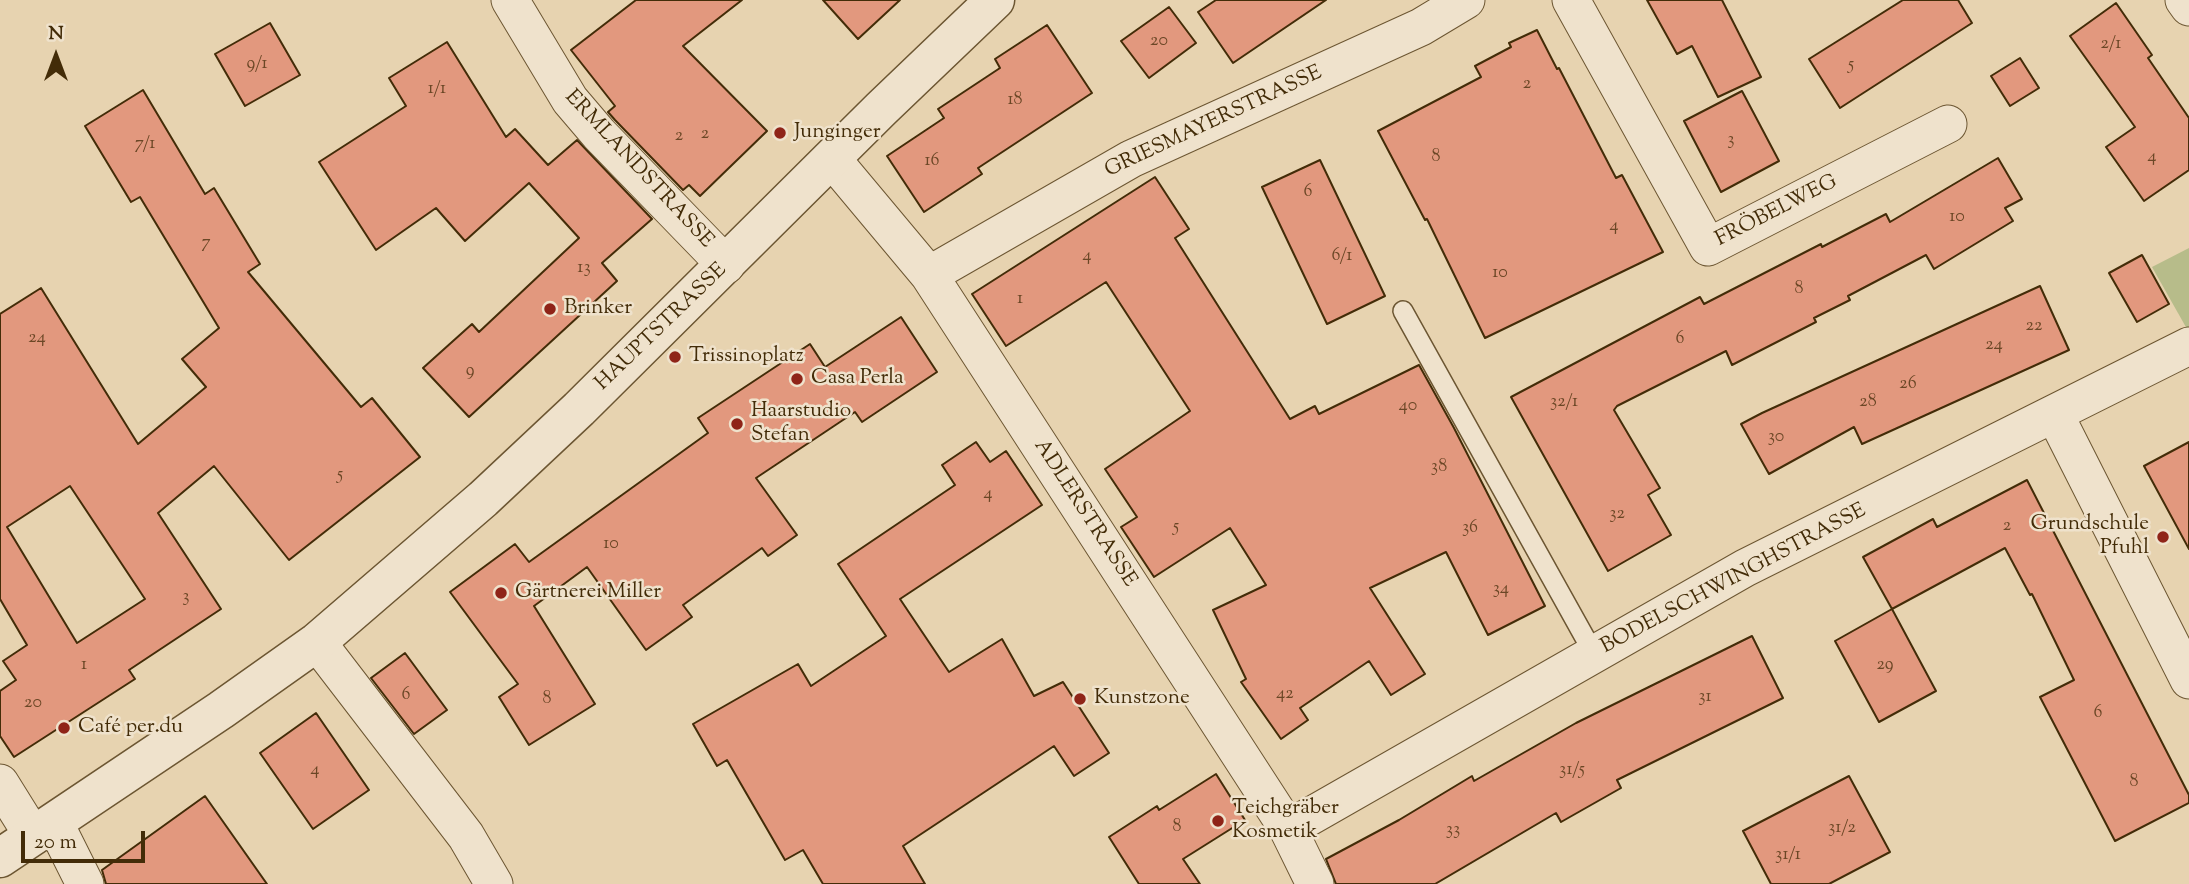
<!DOCTYPE html>
<html>
<head>
<meta charset="utf-8">
<style>
  body { margin:0 }
  #map { position:relative; width:2189px; height:884px; overflow:hidden; background:#e7d3b0; font-family:"Sorts Mill Goudy",serif }
  canvas { display:block }
  .north { position:absolute; left:21px; top:21px; width:70px; height:70px; -webkit-text-stroke:5px #efe2cc; paint-order:stroke; rotate:0deg; font-size:19px; font-weight:700; line-height:28px; text-align:center; color:#432c08 }
  .north::after { content:''; display:block; margin:auto; width:24px; height:32px; background:#432c08; clip-path:polygon(50% 0,100% 100%,50% 72%,0 100%) }
  .scale { position:absolute; left:21px; top:831px; width:124px; height:32px; box-sizing:border-box; border:4px solid #432c08; border-top:0; padding-left:9px; font-size:21px; line-height:24px; white-space:nowrap; color:#432c08; -webkit-text-stroke:5px #efe2cc; paint-order:stroke }
</style>
</head>
<body>
<div id="map">
<canvas width="2189" height="884"></canvas>
<div class="north">N</div>
<div class="scale">20 m</div>
</div>
<script>
const ctx = document.querySelector('canvas').getContext('2d');
ctx.lineJoin = 'round';
function paint(path, color) { ctx.fillStyle = color; ctx.fill(path, 'evenodd'); }
function strokePath(path, color, width, dash) { ctx.strokeStyle = color; ctx.lineWidth = width; ctx.lineCap = dash ? 'butt' : 'round'; ctx.setLineDash(dash || []); ctx.stroke(path); }
function drawText(font, color, halo, rows, align = 'center') {
  ctx.font = font + ' "Sorts Mill Goudy",serif'; ctx.lineWidth = 5; ctx.setLineDash([]); ctx.textBaseline = 'middle'; ctx.strokeStyle = halo; ctx.fillStyle = color; for (const [text, x, y, turn = 0] of rows) {
    ctx.save(); ctx.translate(x, y); ctx.rotate((+turn || 0) * Math.PI / 180); ctx.textAlign = isNaN(turn) ? turn : align; if (halo) ctx.strokeText(text, 0, 0); ctx.fillText(text, 0, 0); ctx.restore();
  }
}
paint(new Path2D(`
  M2189 248V328L2187 329 2152 267Z`), '#b7bc8a');
const building = new Path2D(`
  M636 0H742L683 46 767 131 700 196 689 185 683 190 615 120 608 112 615 106 571 50Z
  M823 0H900L858 39Z
  M1216 0H1326L1233 63 1198 12Z
  M1647 0H1722L1761 77 1718 97 1692 46 1677 54Z
  M1903 0H1958L1972 23 1840 108 1809 59Z
  M2116 3 2152 55 2148 58 2189 118V170L2144 201 2106 147 2135 127 2070 36Z
  M1169 7 1196 43 1149 78 1121 41Z
  M270 23 300 75 245 106 215 54Z
  M1047 25 1092 93 978 168 982 174 924 212 887 156 944 118 938 109 1000 68 995 59Z
  M1537 30 1557 69 1559 68 1616 178 1622 175 1663 252 1485 338 1427 219 1425 220 1378 131 1481 77 1475 66 1511 47 1509 43Z
  M447 42 506 137 515 129 548 165 577 140 652 219 602 263 617 281 469 417 423 368 472 324 479 332 579 238 529 183 465 241 436 208 376 250 319 162 406 106 389 78Z
  M2020 58 2039 88 2010 106 1991 76Z
  M143 90 205 194 214 188 260 264 248 272 361 407 372 398 420 457 289 560 214 466 158 513 221 609 129 670 135 679 14 757 0 736V691L16 680 3 661 27 645 0 599V314L41 288 138 444 206 387 182 359 219 328 140 197 131 202 85 126ZM70 486 145 599 77 643 7 527Z
  M1742 91 1779 161 1721 192 1684 121Z
  M1998 158 2022 199 2005 208 2013 221 1934 269 1926 255 1848 296 1850 300 1814 318 1816 322 1732 365 1726 351 1617 406 1614 410 1660 488 1648 495 1671 535 1608 571 1511 397 1700 297 1704 304 1821 244 1822 247 1886 214 1890 222Z
  M1320 160 1385 296 1327 324 1262 187Z
  M1155 177 1189 229 1175 238 1290 419 1315 406 1319 414 1419 365 1454 428 1545 606 1488 635 1446 552 1370 588 1425 674 1391 695 1369 661 1300 708 1308 720 1281 739 1241 682 1246 679 1213 610 1266 585 1230 528 1154 577 1121 527 1137 517 1105 469 1190 411 1106 282 1006 346 972 294Z
  M2142 255 2169 304 2137 322 2109 273Z
  M2040 286 2069 350 1862 444 1854 427 1769 474 1741 424 1762 413Z
  M901 317 937 372 862 422 855 412 756 478 797 535 768 556 762 548 683 605 692 617 646 650 587 567 534 606 595 704 529 745 499 697 518 684 450 592 515 544 529 562 708 433 698 418 810 344 825 367Z
  M976 442 990 462 1006 451 1042 505 900 599 949 672 1002 639 1034 696 1063 682 1109 753 1074 776 1054 746 903 846 925 884H823L803 850 785 860 727 760 717 766 693 724 798 664 811 686 886 636 838 564 955 485 942 465Z
  M2189 442V549L2144 466Z
  M2027 480 2189 795V803L2115 841 2040 697 2074 680 2032 594 2030 595 2005 548 1892 609 1863 557 1933 519 1937 527Z
  M1892 609 1936 691 1879 722 1835 641Z
  M1752 636 1783 698 1617 780 1621 788 1561 822 1556 813 1435 884H1336L1326 859 1399 820 1472 776 1474 781 1576 723Z
  M405 653 447 710 414 734 371 678Z
  M316 713 369 790 313 829 260 753Z
  M1216 774 1245 820 1183 859 1200 884H1139L1109 837 1157 806 1159 810Z
  M1849 776 1890 852 1829 884H1771L1743 831Z
  M205 796 267 884H106L102 870Z`);
paint(building, '#e2987e');
strokePath(building, '#432c08', 2);
const service = new Path2D(`
  M1403 311 1594 654`);
const minor = new Path2D(`
  M510 0 570 100 599 134 726 265
  M1571 0 1708 247 1948 124
  M2184 0 2189 7
  M832 159 929 275 1288 829 1315 884
  M929 275 1131 159 1421 27 1466 0
  M2055 415 2189 680
  M317 642 466 836 494 884
  M0 783 33 836
  M54 822 85 884
  M1288 829 1745 568 2189 346`);
const tertiary = new Path2D(`
  M0 858 221 710 317 642 483 499 579 409 881 109 995 0`);
strokePath(service, '#6c5632', 22);
strokePath(minor, '#6c5632', 39);
strokePath(tertiary, '#6c5632', 41);
strokePath(service, '#efe2cc', 19);
strokePath(minor, '#efe2cc', 37);
strokePath(tertiary, '#efe2cc', 38);
for (const [x, y, r, color] of [
  [780,133,7,"#8f2418"],
  [550,309,7,"#8f2418"],
  [675,357,7,"#8f2418"],
  [797,379,7,"#8f2418"],
  [737,424,7,"#8f2418"],
  [2163,537,7,"#8f2418"],
  [501,593,7,"#8f2418"],
  [1080,699,7,"#8f2418"],
  [64,728,7,"#8f2418"],
  [1218,821,7,"#8f2418"]
]) { const dot = new Path2D(); dot.arc(x, y, r, 0, 2 * Math.PI); ctx.fillStyle = color; ctx.fill(dot); strokePath(dot, '#efe2cc', 2.5); }
drawText('18px', '#6b4726', null, [
  ["20",1159,42],
  ["2/1",2111,45],
  ["9/1",257,65],
  ["5",1851,66],
  ["2",1527,85],
  ["1/1",437,90],
  ["18",1015,101],
  ["2",705,135],
  ["2",679,137],
  ["3",1731,141],
  ["7/1",145,145],
  ["8",1436,158],
  ["4",2152,158],
  ["16",932,162],
  ["6",1308,193],
  ["10",1957,218],
  ["4",1614,227],
  ["7",206,244],
  ["4",1087,257],
  ["6/1",1342,257],
  ["13",584,269],
  ["10",1500,274],
  ["8",1799,290],
  ["1",1020,300],
  ["22",2034,327],
  ["24",37,339],
  ["6",1680,340],
  ["24",1994,346],
  ["9",470,372],
  ["26",1908,385],
  ["32/1",1564,403],
  ["28",1868,403],
  ["40",1408,407],
  ["30",1776,438],
  ["38",1439,468],
  ["5",340,476],
  ["4",988,495],
  ["32",1617,515],
  ["2",2007,527],
  ["5",1176,528],
  ["36",1470,529],
  ["10",611,545],
  ["34",1501,590],
  ["3",186,598],
  ["1",84,666],
  ["29",1885,666],
  ["42",1285,695],
  ["6",406,696],
  ["31",1705,698],
  ["8",547,700],
  ["20",33,704],
  ["6",2098,714],
  ["4",315,771],
  ["31/5",1572,771],
  ["8",2134,783],
  ["8",1177,828],
  ["31/2",1842,829],
  ["33",1453,831],
  ["31/1",1788,856]
]);
drawText('21px', '#432c08', '#efe2cc', [
  ["GRIESMAYERSTRASSE",1214,123,-25],
  ["ERMLANDSTRASSE",638,170,47],
  ["FRÖBELWEG",1777,212,-27],
  ["HAUPTSTRASSE",662,328,-44],
  ["ADLERSTRASSE",1084,514,57],
  ["BODELSCHWINGHSTRASSE",1734,580,-28]
]);
drawText('21px', '#432c08', '#efe2cc', [
  ["Junginger",794,133],
  ["Brinker",564,309],
  ["Trissinoplatz",689,357],
  ["Casa Perla",811,379],
  ["Haarstudio",751,412],
  ["Stefan",751,436],
  ["Grundschule",2149,525,"right"],
  ["Pfuhl",2149,549,"right"],
  ["Gärtnerei Miller",515,593],
  ["Kunstzone",1094,699],
  ["Café per.du",78,728],
  ["Teichgräber",1232,809],
  ["Kosmetik",1232,833]
], 'left');
</script>
</body>
</html>
